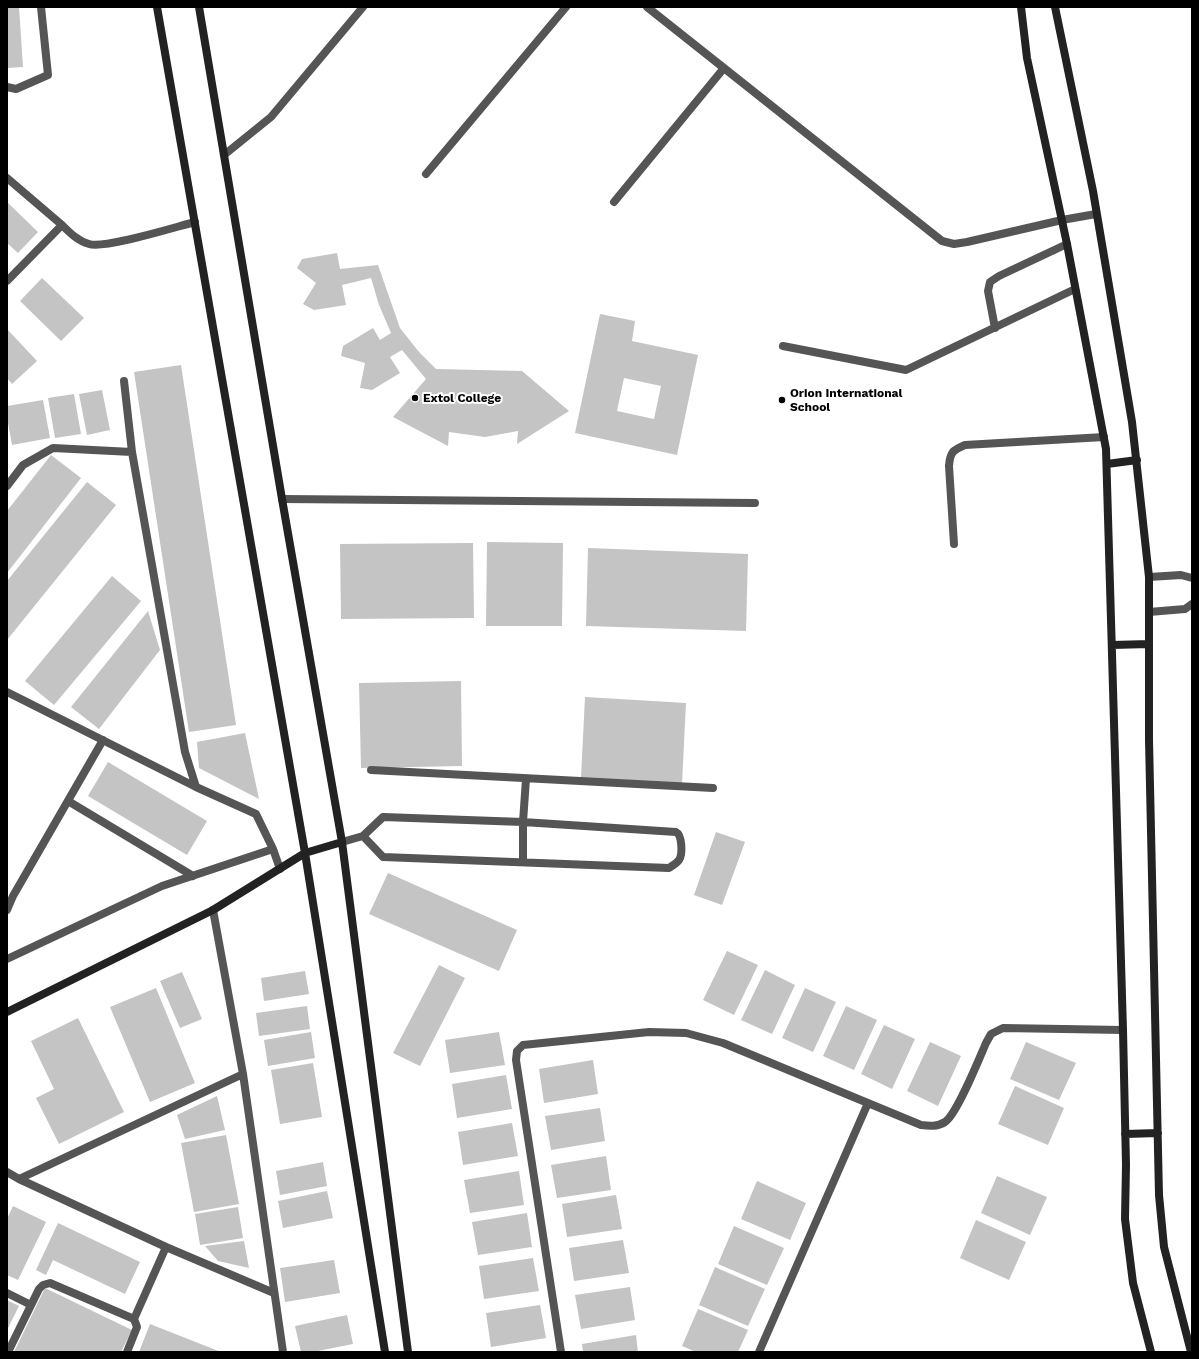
<!DOCTYPE html>
<html>
<head>
<meta charset="utf-8">
<style>
  body { margin:0 }
  #map { position:relative; width:1199px; height:1359px; overflow:hidden; background:#fff; font-family:"Work Sans",sans-serif }
  canvas { display:block }
  .frame { position:absolute; inset:0; border:8px solid #000; pointer-events:none }
</style>
</head>
<body>
<div id="map">
<canvas width="1199" height="1359"></canvas>
<div class="frame"></div>
</div>
<script>
const ctx = document.querySelector('canvas').getContext('2d');
ctx.lineJoin = 'round';
function paint(path, color) { ctx.fillStyle = color; ctx.fill(path, 'evenodd'); }
function strokePath(path, color, width, dash) { ctx.strokeStyle = color; ctx.lineWidth = width; ctx.lineCap = dash ? 'butt' : 'round'; ctx.setLineDash(dash || []); ctx.stroke(path); }
function drawText(font, color, halo, rows, align = 'center') {
  ctx.font = font + ' "Work Sans",sans-serif'; ctx.lineWidth = 4; ctx.setLineDash([]); ctx.textBaseline = 'middle'; ctx.strokeStyle = halo; ctx.fillStyle = color; for (const [text, x, y, turn = 0] of rows) {
    ctx.save(); ctx.translate(x, y); ctx.rotate((+turn || 0) * Math.PI / 180); ctx.textAlign = isNaN(turn) ? turn : align; if (halo) ctx.strokeText(text, 0, 0); ctx.fillText(text, 0, 0); ctx.restore();
  }
}
paint(new Path2D(`
  M7 7H19L23 67 7 68Z
  M7 202 38 232 18 253 7 243Z
  M337 253 340 269 378 265 400 328 419 352 436 369 522 371 569 411 517 444 518 431 485 437 449 432 448 446 393 417 426 379 402 350 390 357 400 373 372 390 360 388 365 363 341 356 343 346 373 328 380 340 391 333 379 305 371 278 342 285 346 305 314 310 303 304 316 283 297 268 302 259Z
  M42 278 84 318 61 341 20 301Z
  M600 314 635 321 632 341 698 355 677 455 575 433ZM624 378 661 386 654 419 617 411Z
  M7 329 37 361 12 384 7 378Z
  M181 365 236 725 189 732 134 372Z
  M102 390 110 430 87 435 79 394Z
  M74 394 81 434 55 438 48 398Z
  M43 400 50 438 12 445 7 417V406Z
  M51 455 81 478 7 573V511Z
  M87 482 116 505 7 640V581Z
  M487 542 563 543 562 626H486Z
  M473 543 474 618 341 619 340 544Z
  M588 548 748 554 746 631 586 626Z
  M112 576 141 601 54 705 25 681Z
  M148 611 160 650 99 729 71 707Z
  M461 681 462 766 361 768 359 683Z
  M585 697 686 703 682 784 581 778Z
  M245 733 259 799 199 768 197 742Z
  M108 762 207 821 187 855 88 796Z
  M716 832 745 842 722 905 694 895Z
  M388 873 517 930 499 971 369 914Z
  M727 951 758 965 734 1015 703 1000Z
  M439 965 465 978 420 1066 393 1053Z
  M765 970 795 985 772 1034 741 1020Z
  M305 971 309 994 264 1001 261 978Z
  M182 972 202 1019 180 1028 160 981Z
  M156 988 195 1083 150 1102 110 1007Z
  M805 988 836 1002 813 1052 782 1038Z
  M307 1006 310 1029 259 1036 256 1013Z
  M846 1006 877 1020 854 1070 823 1056Z
  M78 1018 124 1112 59 1144 36 1098 54 1089 31 1041Z
  M884 1025 915 1039 892 1089 861 1074Z
  M311 1032 315 1058 268 1066 264 1040Z
  M499 1032 505 1065 450 1073 445 1040Z
  M930 1042 961 1056 938 1106 907 1091Z
  M1026 1042 1076 1063 1059 1100 1010 1079Z
  M593 1060 598 1094 544 1103 539 1069Z
  M313 1063 322 1117 280 1124 271 1070Z
  M506 1075 512 1109 457 1118 452 1084Z
  M1015 1086 1064 1108 1048 1145 998 1124Z
  M217 1096 225 1130 185 1139 177 1115Z
  M600 1108 605 1141 551 1150 545 1116Z
  M512 1123 518 1156 463 1165 458 1132Z
  M226 1135 239 1204 194 1212 181 1143Z
  M606 1156 611 1190 557 1198 551 1165Z
  M323 1162 327 1186 280 1195 276 1171Z
  M519 1171 524 1205 470 1213 464 1180Z
  M997 1176 1047 1197 1030 1235 981 1213Z
  M757 1181 806 1203 790 1240 741 1219Z
  M327 1191 333 1218 283 1228 278 1201Z
  M616 1195 622 1229 567 1237 562 1204Z
  M13 1206 46 1222 18 1280 7 1275V1219Z
  M238 1207 243 1238 200 1245 195 1214Z
  M527 1213 532 1247 478 1255 472 1222Z
  M976 1220 1026 1242 1009 1280 960 1258Z
  M58 1223 140 1262 125 1294 53 1260 46 1275 36 1270Z
  M734 1226 784 1248 767 1285 718 1264Z
  M623 1240 629 1273 574 1281 569 1248Z
  M244 1241 249 1268 218 1261 205 1246Z
  M533 1258 539 1291 484 1299 479 1266Z
  M334 1260 340 1293 285 1302 280 1268Z
  M715 1267 765 1289 748 1326 699 1305Z
  M630 1287 635 1320 581 1329 575 1295Z
  M45 1288 132 1330 121 1352H14Z
  M7 1300 19 1306 7 1330Z
  M540 1305 546 1338 491 1347 486 1313Z
  M698 1309 748 1330 738 1352H696L682 1346Z
  M347 1315 353 1344 313 1352H301L295 1326Z
  M150 1324 221 1352H139Z
  M636 1335 638 1352H583L582 1344Z`), '#c4c4c4');
strokePath(new Path2D(`
  M995 328 988 291 990 282 999 276 1067 244
  M783 346 906 370 1075 289
  M282 499 755 503
  M954 544 949 466C950 452 953 450 965 445L1104 437
  M371 770 713 788
  M342 842 363 836 383 817 523 822 676 832C682 835 683 854 679 860 677 863 672 866 669 868L383 857 363 836
  M523 862V822L526 779`), '#555', 8);
strokePath(new Path2D(`
  M647 7 942 241 954 244 967 242 1062 220 1096 214
  M7 87 16 89 48 75 41 7
  M224 155 271 117 363 7
  M426 174 566 7
  M7 178 62 225 7 281
  M614 202 724 68
  M62 225C70 233 78 241 89 244 105 249 175 227 195 222
  M124 381 132 452 185 752 196 787 256 814 273 849 280 869
  M7 486 23 465 53 448 132 452
  M1149 577 1181 575 1192 578
  M1149 612 1185 609 1192 604
  M7 692 196 787
  M68 801 193 876
  M7 910 13 896 103 740
  M213 910 243 1074 283 1352
  M7 959 162 886 273 849
  M7 1172 19 1179 166 1247 274 1293
  M19 1179 243 1074
  M7 1293 31 1305
  M134 1319 166 1247
  M8 1352 39 1289 43 1285 50 1283 134 1319 137 1327 127 1352
  M561 1352 516 1060 517 1051 523 1045 649 1032 686 1033 723 1043 921 1125C929 1126 937 1127 945 1122 957 1114 979 1059 986 1043L991 1034 1003 1028 1123 1030
  M759 1352 868 1103`), '#555', 8);
strokePath(new Path2D(`
  M157 7 305 853 385 1352
  M199 7 282 499 342 842 408 1352
  M1021 7 1027 58 1067 244 1106 449 1123 1030 1126 1165 1125 1219 1133 1283 1151 1352
  M1055 7 1093 191 1132 422 1149 577V740L1159 1195 1164 1247 1191 1352
  M1107 464 1137 460
  M1112 645 1149 644
  M7 1012 213 910 305 853 342 842
  M1125 1134 1158 1133`), '#222', 8);
for (const [x, y, r, color] of [
  [415,398,4,"#000"],
  [782,400,4,"#000"]
]) { const dot = new Path2D(); dot.arc(x, y, r, 0, 2 * Math.PI); ctx.fillStyle = color; ctx.fill(dot); strokePath(dot, '#fff', 1.5); }
drawText('bold 12px', '#000', '#fff', [
  ["Orion International",790,393],
  ["School",790,407],
  ["Extol College",423,398]
], 'left');
</script>
</body>
</html>
